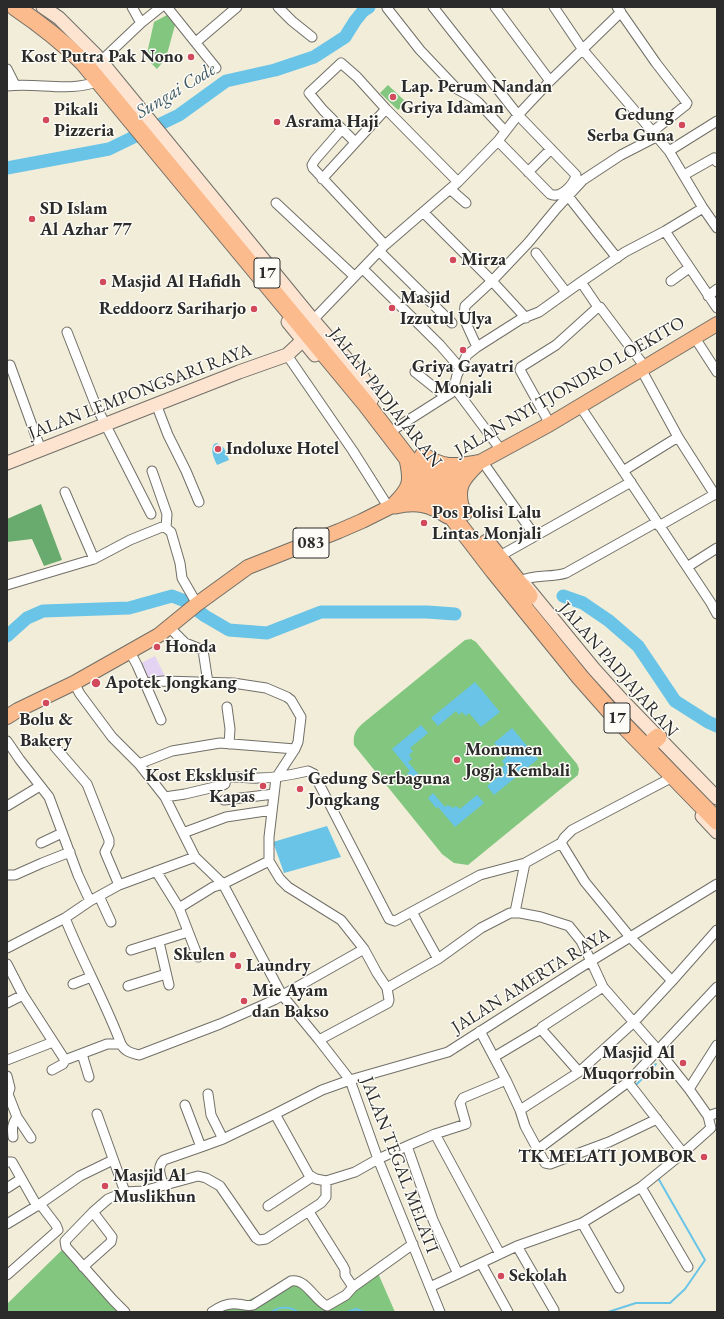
<!DOCTYPE html>
<html>
<head>
<meta charset="utf-8">
<style>
  body { margin:0 }
  #map { position:relative; width:724px; height:1319px; overflow:hidden; background:#f2edd8; font-family:"EB Garamond",serif }
  canvas { display:block }
  .frame { position:absolute; inset:0; border:8px solid #2b2b2b; pointer-events:none }
</style>
</head>
<body>
<div id="map">
<canvas width="724" height="1319"></canvas>
<div class="frame"></div>
</div>
<script>
const ctx = document.querySelector('canvas').getContext('2d');
ctx.lineJoin = 'round';
function paint(path, color) { ctx.fillStyle = color; ctx.fill(path, 'evenodd'); }
function strokePath(path, color, width, dash) { ctx.strokeStyle = color; ctx.lineWidth = width; ctx.lineCap = dash ? 'butt' : 'round'; ctx.setLineDash(dash || []); ctx.stroke(path); }
function drawText(font, color, halo, rows, align = 'center') {
  ctx.font = font + ' "EB Garamond",serif'; ctx.lineWidth = 3; ctx.setLineDash([]); ctx.textBaseline = 'middle'; ctx.strokeStyle = halo; ctx.fillStyle = color; for (const [text, x, y, turn = 0] of rows) {
    ctx.save(); ctx.translate(x, y); ctx.rotate((+turn || 0) * Math.PI / 180); ctx.textAlign = isNaN(turn) ? turn : align; if (halo) ctx.strokeText(text, 0, 0); ctx.fillText(text, 0, 0); ctx.restore();
  }
}
paint(new Path2D(`
  M155 656 166 678 146 680 139 664Z`), '#e4d3f2');
paint(new Path2D(`
  M167 15 175 25 166 58 157 69 146 58 154 22Z
  M388 85 406 102 398 110 380 93Z
  M471 639 476 642 577 764 579 769 578 775 468 865 454 863 442 854 354 745C353 735 355 731 362 724L465 640Z
  M64 1248 122 1312H9L7 1310V1304Z
  M377 1271 395 1312H222L291 1281 297 1282 322 1306Z`), '#82c67f');
paint(new Path2D(`
  M41 504 62 560 44 566 32 539 7 542V519Z`), '#69ab6e');
paint(new Path2D(`
  M217 443 224 448 229 460 217 465C214 458 210 451 214 444Z
  M475 682 500 712 481 727 469 713 466 716 462 712 459 715 456 711 438 726 431 718Z
  M421 725 428 733 410 748 413 751 409 755 412 759 408 762 420 776 414 781 407 773 410 771 392 749Z
  M512 728 538 759 494 795 487 786 504 772 501 768 505 765 502 761 506 757 494 743Z
  M433 793 445 807 448 805 453 808 456 806 460 809 477 795 484 803 455 827 438 807 436 808 428 798Z
  M327 826 341 857 284 873 273 842Z`), '#69c4e7');
strokePath(new Path2D(`
  M635 1086 656 1064
  M271 1312C281 1306 289 1306 298 1312
  M347 1312 356 1309 364 1312
  M608 1312 636 1303H670L685 1289 705 1260 658 1178`), '#69c4e7', 2);
strokePath(new Path2D(`
  M7 168 109 149 179 115 226 81 275 70 314 57 345 37 355 21 363 11 369 7
  M563 596 583 603 608 620 638 646 675 701 708 722 717 726
  M7 636 27 618 43 611 129 608 172 596 185 601 205 616 229 630 267 633 321 612H427L455 614`), '#69c4e7', 13);
const street = new Path2D(`
  M132 7 141 23
  M167 7 216 68
  M278 7 292 21 312 37
  M433 7 518 115 576 175C574 185 560 199 550 194L498 141
  M495 7 550 81
  M554 7 583 50 669 151 703 208 717 228
  M617 7 656 63 687 103 686 105 652 132
  M387 8 420 50 457 89 473 98 479 103 505 131
  M196 42 237 7
  M101 61 141 23 161 7
  M7 69 15 85
  M7 86C37 82 70 93 99 81
  M342 129 315 160 312 165 313 168 385 245
  M355 142 323 110 309 93 341 63 357 77 386 109 458 182
  M669 151 717 121
  M528 172 551 149
  M684 175 714 158 717 162
  M322 179 386 109
  M450 189 466 203
  M568 196 617 258
  M276 203 354 276
  M423 212 492 281 526 318
  M665 231 717 308
  M379 251 452 323
  M536 253 566 292
  M363 269 440 345 460 368
  M671 281 689 268
  M581 282 598 307H600L645 367
  M708 296 717 289
  M313 320 385 245 458 182 498 141 518 115 550 81 621 12
  M67 332 96 406 151 514
  M695 338 717 372
  M477 347 466 323 464 315 465 306 492 281 528 243 557 208 583 180 621 155 656 137
  M287 355 353 451 389 508
  M10 365 41 450
  M641 369 678 437
  M415 372 445 396
  M454 387 501 450
  M156 404 168 435 186 471 199 502
  M580 406 711 603 717 614
  M550 424 520 370 521 367 556 345 598 307
  M396 428 451 393 454 387 457 375 467 355 477 347 521 319 539 312 581 282 625 252 665 231 703 208
  M482 461 535 536
  M152 471 167 514 166 528
  M623 471 678 437 715 495
  M65 492 94 559
  M659 526 717 493
  M498 557 631 482
  M687 567 717 548
  M520 581C534 574 551 578 566 573L657 522
  M7 585 94 559 130 540 162 527 166 528 171 532 180 563 182 578 197 604
  M169 627 185 643 203 650 208 683
  M130 652 137 665 161 720
  M74 683 80 694 112 737 139 764 165 797 195 857 223 884 282 995 319 1040 350 1080 378 1159 440 1312
  M145 683 163 681 233 683 266 688 287 697 291 700 301 717 298 742 295 749 276 778 269 837V861L280 879 288 887 341 920 364 949 377 973 387 988 389 1000 388 1003 319 1040
  M227 707 230 729 229 744
  M7 741 20 760 49 797 78 875 90 901
  M55 747 87 784 109 840V844L105 852 119 885
  M139 764 172 751 220 743 295 749
  M667 780 572 830 564 838 561 843 585 882 630 937 672 981
  M165 797 185 794 223 785 225 784 226 778C236 775 248 779 258 778 275 778 291 775 308 771L314 774 389 919 395 921 480 875 525 863
  M224 800 274 794
  M7 806 40 786
  M183 833 226 817 272 810
  M41 843 62 833
  M156 871 179 908 198 957
  M7 875H15L42 863 70 852
  M99 896 111 922
  M179 908 213 887 223 884 269 861
  M412 912 438 959 481 928 510 913H520L541 917 569 926 581 941 591 961 603 987 658 1050 689 1089 708 1116
  M515 912 525 863 561 843
  M65 918C82 961 105 1001 121 1044
  M159 942 169 985
  M7 948 65 918 90 901 119 885 195 857
  M131 950 188 932
  M7 964 23 995 65 1060 107 1044H121C125 1052 132 1053 139 1055L220 1024 274 1000 364 949
  M73 984 91 977
  M128 986 166 974
  M387 988 438 959
  M7 1003 23 995
  M541 1029 579 1072
  M480 1031 506 1080 520 1110 525 1126 545 1163 550 1164 609 1142 657 1119
  M82 1054 89 1077
  M494 1057 541 1029 542 1027 603 987
  M7 1060 53 1042
  M52 1070 63 1064 65 1060
  M7 1076 10 1088 8 1094 17 1117 31 1138
  M628 1082 683 1153
  M689 1089 717 1045
  M208 1094 211 1115 223 1139
  M520 1110 579 1072 634 1022 672 981 717 930
  M97 1114 125 1192 143 1191 198 1176 206 1178 220 1186 256 1238 259 1240 266 1239 321 1203 326 1197V1181
  M275 1114 309 1175 316 1179 326 1181 355 1172 378 1159 407 1146 435 1134 466 1124 460 1103 463 1098 506 1080
  M435 1134 500 1254
  M13 1137C12 1128 12 1124 17 1117
  M407 1146 433 1220 458 1274
  M201 1147 223 1139 275 1114 322 1090 350 1080 448 1052 578 969 717 884
  M537 1150 628 1082 717 987
  M7 1162H12L37 1206
  M163 1185C161 1175 156 1168 164 1160L201 1147 185 1105
  M641 1187 688 1267
  M7 1188 21 1179
  M125 1192 108 1199 93 1212 65 1241 66 1247 113 1300 125 1312
  M268 1206 312 1177
  M309 1212 343 1266 345 1270V1275L353 1287 413 1244
  M582 1223 619 1288
  M7 1224 40 1204 80 1176 113 1160
  M517 1246 554 1310
  M481 1263 508 1312
  M83 1267 111 1242 112 1237 93 1212
  M7 1275 58 1230 56 1225 40 1204
  M430 1287 517 1246 582 1223 641 1187 683 1153 711 1128 708 1116 717 1113
  M212 1312C219 1307 228 1303 237 1304 243 1304 247 1307 253 1305L291 1281C306 1278 314 1300 327 1306L346 1295 353 1287`);
const secondary = new Path2D(`
  M43 7 59 18 96 55 313 320 363 378 372 399
  M288 322 315 355
  M7 463 239 372 287 355 302 341
  M526 586 594 669 622 700 717 798
  M702 816 717 832`);
const primary = new Path2D(`
  M7 717 18 710 74 683 159 635 197 604 248 567 339 531 362 521 482 461 550 424 717 324`);
const highway = new Path2D(`
  M15 7C40 24 62 41 83 62L366 404 494 571 580 677 610 711 717 821
  M423 456C441 469 455 468 476 464
  M422 459 464 512
  M395 505C416 500 430 503 448 515
  M395 505C412 488 413 482 408 459
  M460 506C455 486 462 478 476 464
  M487 543 529 596
  M652 742 658 737`);
strokePath(street, '#716f68', 11);
strokePath(secondary, '#716f68', 15);
strokePath(primary, '#716f68', 16);
strokePath(highway, '#716f68', 19);
strokePath(street, '#fff', 9);
strokePath(secondary, '#fde4d1', 13);
strokePath(primary, '#fbbb8d', 14);
strokePath(highway, '#fbbb8d', 17);
for (const [x, y, r, color] of [
  [191,57,4,"#d1495b"],
  [393,97,4,"#d1495b"],
  [46,120,4,"#d1495b"],
  [277,122,4,"#d1495b"],
  [682,125,4,"#d1495b"],
  [32,219,4,"#d1495b"],
  [453,260,4,"#d1495b"],
  [103,282,4,"#d1495b"],
  [392,308,4,"#d1495b"],
  [254,309,4,"#d1495b"],
  [463,350,4,"#d1495b"],
  [218,449,4,"#d1495b"],
  [424,523,4,"#d1495b"],
  [157,647,4,"#d1495b"],
  [96,683,5,"#d1495b"],
  [46,703,4,"#d1495b"],
  [457,760,4,"#d1495b"],
  [263,786,4,"#d1495b"],
  [300,789,4,"#d1495b"],
  [233,955,4,"#d1495b"],
  [238,966,4,"#d1495b"],
  [244,1001,4,"#d1495b"],
  [683,1063,4,"#d1495b"],
  [704,1157,4,"#d1495b"],
  [105,1186,4,"#d1495b"],
  [501,1276,4,"#d1495b"]
]) { const dot = new Path2D(); dot.arc(x, y, r, 0, 2 * Math.PI); ctx.fillStyle = color; ctx.fill(dot); strokePath(dot, '#fdfcf7', 1.5); }
for (const [x, y, w] of [
  [267,273,26],
  [311,543,36],
  [617,718,26]
]) { const box = new Path2D(); box.roundRect(x - w / 2, y - 15, w, 30, 3); ctx.fillStyle = '#fdfcf7'; ctx.fill(box); strokePath(box, '#2b2b2b', 1); }
drawText('bold 17px', '#2b2b2b', null, [
  ["17",267,273],
  ["083",311,543],
  ["17",617,718]
]);
drawText('bold 18px', '#2b2b2b', '#fdfcf7', [
  ["Kost Putra Pak Nono",183,57,"right"],
  ["Lap. Perum Nandan",401,87],
  ["Griya Idaman",401,108],
  ["Pikali",54,110],
  ["Pizzeria",54,131],
  ["Gedung",674,115,"right"],
  ["Serba Guna",674,136,"right"],
  ["Asrama Haji",285,122],
  ["SD Islam",40,209],
  ["Al Azhar 77",40,230],
  ["Mirza",461,260],
  ["Masjid Al Hafidh",111,282],
  ["Masjid",400,298],
  ["Izzutul Ulya",400,319],
  ["Reddoorz Sariharjo",246,309,"right"],
  ["Griya Gayatri",463,367,"center"],
  ["Monjali",463,388,"center"],
  ["Indoluxe Hotel",226,449],
  ["Pos Polisi Lalu",432,513],
  ["Lintas Monjali",432,534],
  ["Honda",165,647],
  ["Apotek Jongkang",105,683],
  ["Bolu &",46,720,"center"],
  ["Bakery",46,741,"center"],
  ["Monumen",465,750],
  ["Jogja Kembali",465,771],
  ["Kost Eksklusif",255,776,"right"],
  ["Kapas",255,797,"right"],
  ["Gedung Serbaguna",308,779],
  ["Jongkang",308,800],
  ["Skulen",225,955,"right"],
  ["Laundry",246,966],
  ["Mie Ayam",252,991],
  ["dan Bakso",252,1012],
  ["Masjid Al",675,1053,"right"],
  ["Muqorrobin",675,1074,"right"],
  ["TK MELATI JOMBOR",696,1157,"right"],
  ["Masjid Al",113,1176],
  ["Muslikhun",113,1197],
  ["Sekolah",509,1276]
], 'left');
drawText('18px', '#2b2b2b', '#fdfcf7', [
  ["JALAN NYI TJONDRO LOEKITO",570,387,-30],
  ["JALAN LEMPONGSARI RAYA",140,392,-21],
  ["JALAN PADJAJARAN",385,398,52],
  ["JALAN PADJAJARAN",618,670,49],
  ["JALAN AMERTA RAYA",531,981,-32],
  ["JALAN TEGAL MELATI",399,1165,69]
]);
drawText('italic 19px', '#3e5963', '#fdfcf7', [
  ["Sungai Code",176,91,-31]
]);
</script>
</body>
</html>
